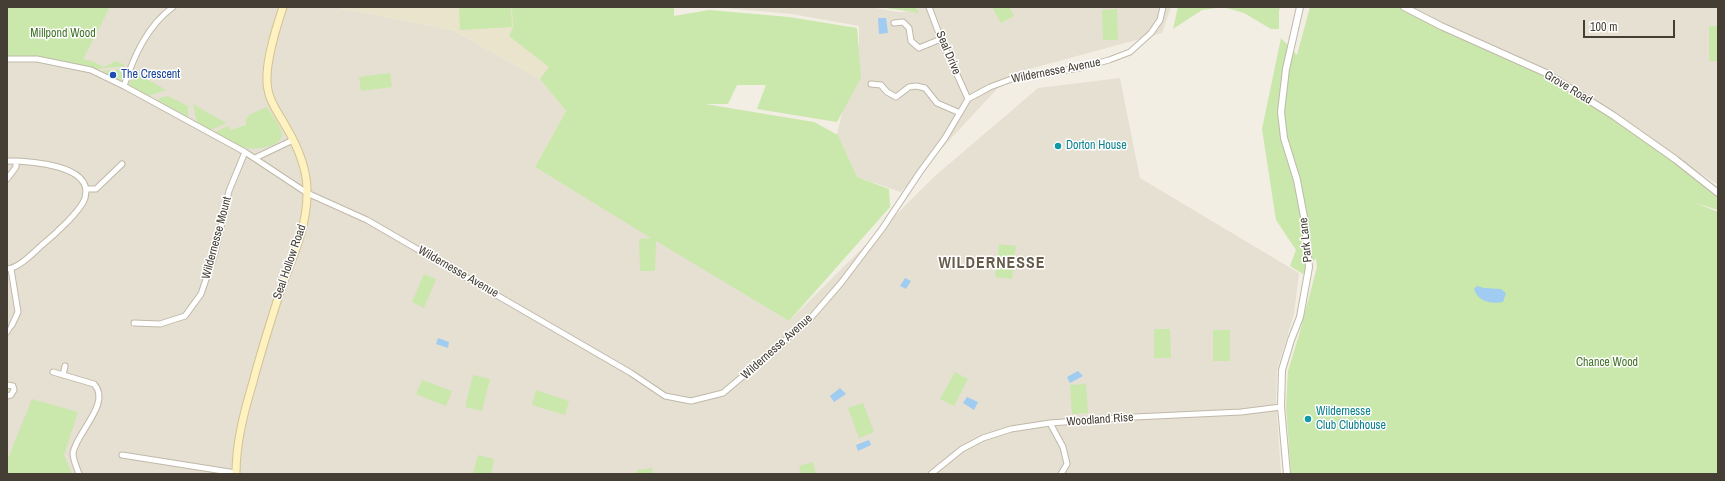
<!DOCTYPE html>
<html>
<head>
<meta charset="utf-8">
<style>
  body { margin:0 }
  #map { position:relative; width:1725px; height:481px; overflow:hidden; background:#f2eee4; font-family:"Archivo Narrow",sans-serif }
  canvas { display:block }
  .frame { position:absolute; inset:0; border:8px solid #443e34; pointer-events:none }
  .scale { position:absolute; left:1583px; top:20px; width:92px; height:18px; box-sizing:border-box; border:2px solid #443e34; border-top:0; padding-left:5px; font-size:12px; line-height:14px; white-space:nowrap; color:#443e34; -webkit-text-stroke:3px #fff; paint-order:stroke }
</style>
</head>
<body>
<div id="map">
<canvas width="1725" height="481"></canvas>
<div class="frame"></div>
<div class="scale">100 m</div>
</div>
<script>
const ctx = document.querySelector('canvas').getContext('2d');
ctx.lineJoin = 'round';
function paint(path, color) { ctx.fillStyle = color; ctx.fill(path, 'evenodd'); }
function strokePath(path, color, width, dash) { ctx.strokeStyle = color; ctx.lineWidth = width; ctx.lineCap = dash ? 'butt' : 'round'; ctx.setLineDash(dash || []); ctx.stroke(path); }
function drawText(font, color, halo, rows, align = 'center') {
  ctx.font = font + ' "Archivo Narrow",sans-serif'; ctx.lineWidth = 3; ctx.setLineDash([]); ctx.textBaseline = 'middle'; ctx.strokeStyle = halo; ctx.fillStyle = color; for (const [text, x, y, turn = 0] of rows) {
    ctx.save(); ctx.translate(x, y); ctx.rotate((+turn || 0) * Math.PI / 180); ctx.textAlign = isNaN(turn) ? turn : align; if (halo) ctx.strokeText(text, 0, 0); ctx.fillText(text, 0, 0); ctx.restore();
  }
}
paint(new Path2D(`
  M110 7H335L453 30 540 79 566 111 535 167 789 321 935 176 1038 88 1120 78 1140 178 1299 273 1294 314 1277 370 1276 401 1281 474H7V56L39 58 106 13Z
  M713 7H869L899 12 918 11 917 7H1171L1162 33 1011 74 901 192 857 177 842 144 836 138 859 44V26L792 14Z
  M1408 7H1718V185L1561 83Z`), '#e6e0d2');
paint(new Path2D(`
  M335 7H671L566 111 540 79 453 30Z`), '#ebe4cd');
paint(new Path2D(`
  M7 7H110L83 59 92 61 104 67 116 61 127 66 96 69 39 58 7 56Z
  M459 7H511L512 27 460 30Z
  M512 7H674V16L709 10 789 17 857 28 861 78 837 122 757 109 766 85H737L728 104H705L814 122 838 135 857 177 889 189 890 207 789 321 656 241 655 271H640L639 239 651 238 535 167 566 111 540 79 549 67 509 36 513 27Z
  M880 7H916L919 13Z
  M992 7H1009L1014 16 1001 23Z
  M1178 7H1280L1279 11V29H1271L1244 13 1223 7 1202 10 1173 29Z
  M1310 7H1408L1546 73 1718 188V210L1696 203 1718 212V474H1291L1286 407 1288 371 1299 335 1317 267 1316 258 1303 274 1290 266 1296 250 1276 220 1262 129 1281 38 1297 55Z
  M1117 9 1118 40H1103L1102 10Z
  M1709 26H1718V61H1709Z
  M126 69 122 79 120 80 102 71Z
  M134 72 166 90 148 96 129 85Z
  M390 73 392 87 361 91 359 77Z
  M166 96 170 97 188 106V117L158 101 160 98Z
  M193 104 226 123 211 130 197 122Z
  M267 107C271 114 279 123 281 131 287 147 253 151 242 147 233 144 224 137 215 132L228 126 231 130 246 125V119L249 115Z
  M999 244 1016 246 1012 279 995 277Z
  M424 274 436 279 424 308 412 302Z
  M1154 329H1170L1171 358H1154Z
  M1213 330H1230V361H1213Z
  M955 372 968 379 954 406 940 399Z
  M473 375 490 379 482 411 465 407Z
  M422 380 452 391 446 406 416 394Z
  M1086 384 1088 413 1072 414 1070 385Z
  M536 390 569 401 565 415 532 405Z
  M32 399 78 412 64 455 72 474H7V461Z
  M863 403 874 432 859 438 848 408Z
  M478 455 494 459 491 474H473Z
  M813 462 816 474H801L799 466Z
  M652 468 653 474H637V470Z`), '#cae7ac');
paint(new Path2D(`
  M878 18H886L888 33 879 34Z
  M905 278 911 281 906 289 900 286Z
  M1477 286 1484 288 1501 289 1506 293 1503 302C1491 304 1478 302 1474 289Z
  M438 338 449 342 448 348 436 344Z
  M1078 371 1083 376 1070 383 1067 377Z
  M840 388 846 394 834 402 830 396Z
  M967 397 978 402 974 410 963 403Z
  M869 440 871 445 858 451 856 445Z`), '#9fccf0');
const pedestrian = new Path2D(`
  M7 333 12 325`);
const minor = new Path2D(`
  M929 7 941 39 968 99
  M894 23 903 22 909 28 911 41 919 48 941 39
  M7 59H37L91 70 124 86 245 152 307 193 367 220 631 373 665 396 691 401 723 393 809 320 841 283 882 229 920 172 945 138 968 99 990 87 1017 77 1080 68 1109 60 1130 52 1151 33 1160 20 1163 7
  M871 84 881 85 887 92 896 97 909 87 916 86 925 88 937 103 960 113
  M124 86C134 56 147 26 173 7
  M255 158 293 140
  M7 161C27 161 95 164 85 198 81 211 53 236 42 245 33 253 19 268 7 269
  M7 179 16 167V161
  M86 189H96L122 164
  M11 269 18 312 12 325
  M134 323 160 324 185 316 201 294 215 253 229 191 245 152
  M53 372 94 384C112 403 76 433 73 453 73 460 77 468 79 474
  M63 375 65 366
  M7 385 13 386 14 390 11 395 7 396
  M1050 423 1063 447 1067 464 1061 474
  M122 455 236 473
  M931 474 962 449 983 438 1011 429 1050 423 1134 417 1241 412 1281 407`);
const tertiary = new Path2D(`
  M1404 7 1441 26 1546 73 1614 116 1675 159 1718 193
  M1287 474 1281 407 1282 370 1291 340 1300 317 1309 267 1305 222 1297 180 1284 138 1281 112 1286 69 1300 7`);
const secondary = new Path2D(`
  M236 474C236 442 244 412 253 382 261 351 271 320 281 289 292 258 307 228 307 194 308 170 297 145 285 125 279 114 270 103 268 90 263 68 276 28 283 7`);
strokePath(pedestrian, '#c0b9a9', 5.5);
strokePath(minor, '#c0b9a9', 7);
strokePath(tertiary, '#c0b9a9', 8);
strokePath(secondary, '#d2c393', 9);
strokePath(pedestrian, '#fff', 3.5);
strokePath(minor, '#fff', 5);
strokePath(tertiary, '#fff', 6);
strokePath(secondary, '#fef2c1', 7);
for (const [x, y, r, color] of [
  [113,75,4,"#1a4fb4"],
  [1058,146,4,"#0f9aa8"],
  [1308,419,4,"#0f9aa8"]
]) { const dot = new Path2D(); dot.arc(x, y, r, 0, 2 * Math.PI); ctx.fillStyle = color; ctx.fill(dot); strokePath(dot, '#fff', 1.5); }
drawText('12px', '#427528', '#fff', [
  ["Millpond Wood",63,34],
  ["Chance Wood",1607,363]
]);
drawText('12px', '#443e34', '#fff', [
  ["Seal Drive",948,53,67],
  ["Wildernesse Avenue",1056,71,-11],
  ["Grove Road",1568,88,31],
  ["Wildernesse Mount",217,238,-75],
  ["Park Lane",1306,240,-96],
  ["Seal Hollow Road",290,262,-71],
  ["Wildernesse Avenue",458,272,30],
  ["Wildernesse Avenue",777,347,-42],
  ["Woodland Rise",1100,420,-4]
]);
drawText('12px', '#164399', '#fff', [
  ["The Crescent",121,75]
], 'left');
drawText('12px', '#0d838f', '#fff', [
  ["Dorton House",1066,146],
  ["Wildernesse",1316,412],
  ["Club Clubhouse",1316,426]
], 'left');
ctx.letterSpacing = '1px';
drawText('bold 16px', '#675c4b', '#fff', [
  ["WILDERNESSE",992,264]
]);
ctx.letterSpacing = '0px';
</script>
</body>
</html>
